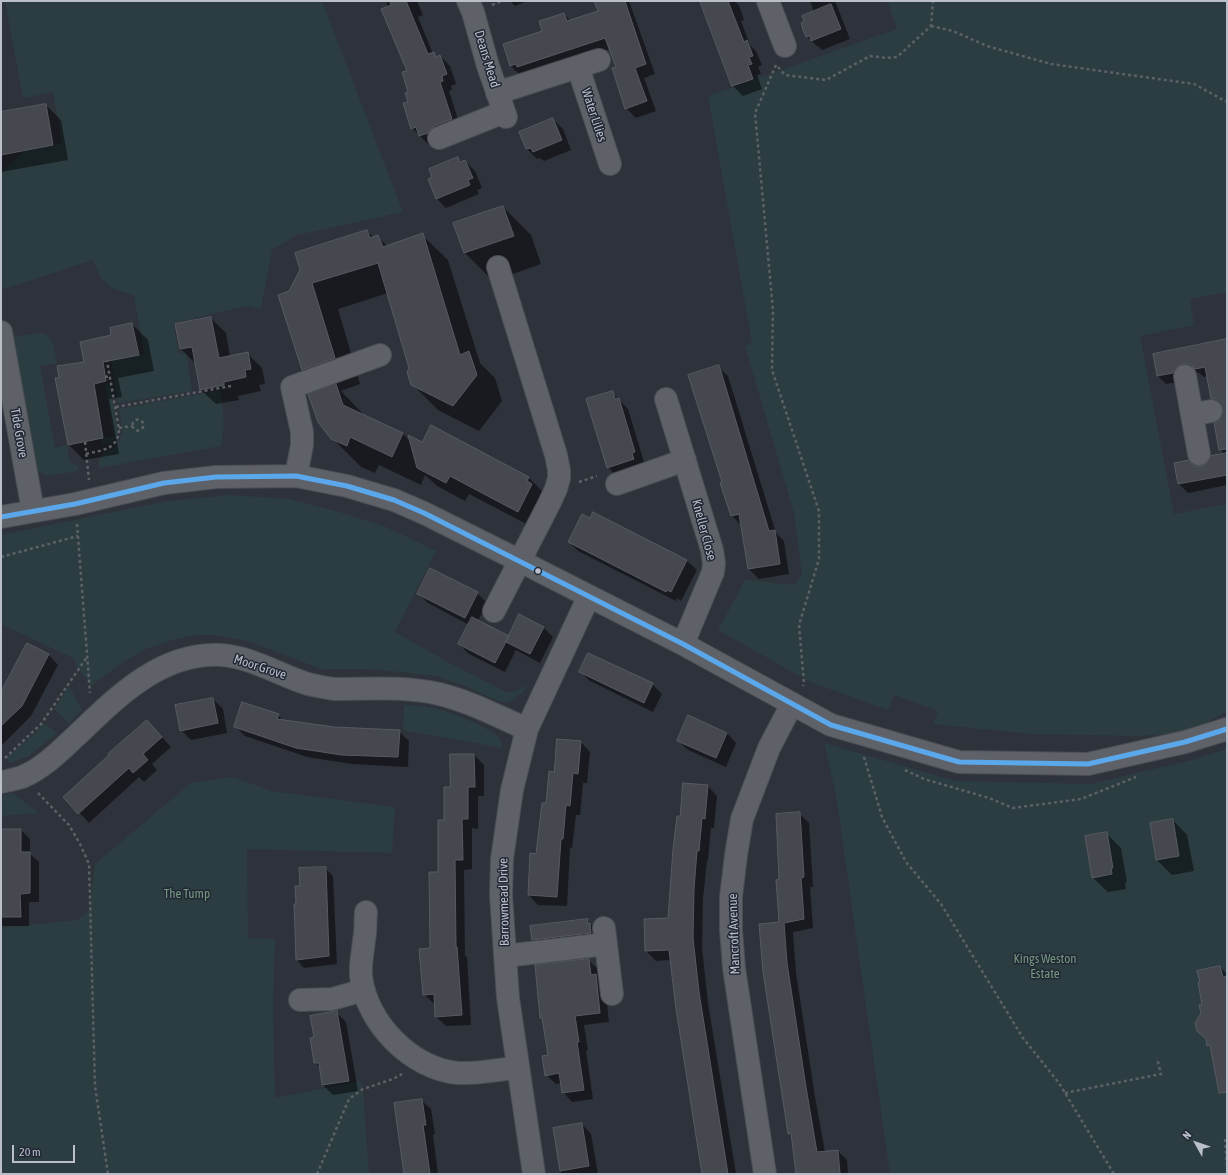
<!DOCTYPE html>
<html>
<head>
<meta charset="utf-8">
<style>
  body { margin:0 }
  #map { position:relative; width:1228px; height:1175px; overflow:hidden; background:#2e323b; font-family:"Asap Condensed",sans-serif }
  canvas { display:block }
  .frame { position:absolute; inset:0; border:2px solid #babfca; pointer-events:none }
  .north { position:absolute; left:1176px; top:1123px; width:40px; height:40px; -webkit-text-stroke:3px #222835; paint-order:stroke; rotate:310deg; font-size:11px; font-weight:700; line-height:16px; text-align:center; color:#babfca }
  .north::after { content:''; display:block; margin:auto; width:14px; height:18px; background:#babfca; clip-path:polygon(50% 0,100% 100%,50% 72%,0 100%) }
  .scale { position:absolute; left:12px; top:1145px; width:63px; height:18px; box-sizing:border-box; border:2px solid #babfca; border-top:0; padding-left:5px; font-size:12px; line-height:14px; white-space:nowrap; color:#babfca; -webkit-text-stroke:3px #222835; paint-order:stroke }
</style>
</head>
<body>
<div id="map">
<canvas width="1228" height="1175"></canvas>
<div class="frame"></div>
<div class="north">N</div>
<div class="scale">20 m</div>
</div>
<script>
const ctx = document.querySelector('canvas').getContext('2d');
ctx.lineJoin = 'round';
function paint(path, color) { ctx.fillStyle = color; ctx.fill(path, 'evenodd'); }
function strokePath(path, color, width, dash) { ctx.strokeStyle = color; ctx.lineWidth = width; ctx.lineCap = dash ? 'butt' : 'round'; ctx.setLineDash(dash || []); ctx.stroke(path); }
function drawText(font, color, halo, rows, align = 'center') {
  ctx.font = font + ' "Asap Condensed",sans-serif'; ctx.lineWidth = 3; ctx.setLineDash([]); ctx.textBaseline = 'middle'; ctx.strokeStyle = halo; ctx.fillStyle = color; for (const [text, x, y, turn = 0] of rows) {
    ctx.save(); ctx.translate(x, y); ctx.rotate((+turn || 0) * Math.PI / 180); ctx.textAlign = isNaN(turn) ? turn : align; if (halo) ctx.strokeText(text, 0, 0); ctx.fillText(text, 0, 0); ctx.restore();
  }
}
paint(new Path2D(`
  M5 1H322L403 212 297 235 272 250 261 309 248 306 173 323 179 354 186 353 192 391 118 403 111 360 144 354 134 295C108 289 103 285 93 260L1 290V173L24 151 62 143 53 92 23 98Z
  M887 1H1227V292L1190 299 1194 325 1140 336 1174 514 1227 504V711L1206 723 1185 733 1139 736 1032 734 933 724 938 711 894 695 888 710 810 682 718 630 745 580 795 585 802 574 794 513 745 346 752 343 708 96 897 29Z
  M39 333C55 334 54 351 57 363L40 366 55 448 67 445 70 462 78 466 79 471 47 476 38 471 35 463 13 337Z
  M110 384 118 434 112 443 102 445V438L114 436 105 385Z
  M221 390 224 424 221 446 99 468C96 448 115 453 121 437 124 429 120 417 119 409Z
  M230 495 290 499 339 512 384 526 436 551 395 632 446 661 506 692H514L528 685 523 692 512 700 507 702H501L484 695 468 687 436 676 372 669H321L251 642 217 635H197L176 639 148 648 123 662 91 686 78 668 73 658 1 624V535L168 501Z
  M69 686 82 710 69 723 54 709Z
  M404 705C416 706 428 706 438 709 452 713 492 728 500 739 502 742 502 745 502 748L403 730Z
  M44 723 57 733 29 756 10 763 6 758 33 735Z
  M824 743 956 781 1090 784 1189 761 1227 749V1174H890L836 795Z
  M232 777 272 791 395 807 392 853 247 849 248 938 275 939 273 1008 275 1098 360 1081 363 1089 369 1174H1V928L77 920 89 911 95 864 191 783Z
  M12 793 39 813 1 816V796Z`), '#2c3d41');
paint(new Path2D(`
  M386 1H417L423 15 418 17 433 54 438 57 440 56 450 66 456 84 451 86 452 90 449 91 461 129 438 142 429 145 412 128 409 102 408 71Z
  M510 1H528L515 6Z
  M595 1H629L655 74 644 78 656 111 636 118 626 108 617 68 610 49 527 76 520 75 511 66 543 31 564 14 571 21 599 11Z
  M701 1H734L739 5 744 20 741 21 750 45 756 51 762 65 758 67 761 74 757 75 762 89 743 96 733 86Z
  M810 1H835L850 39 822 50 818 46H817L807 37 814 12Z
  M46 105 61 120 68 160 1 172V113Z
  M553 119 563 129 571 150 544 161 540 158 537 159 527 149 520 132Z
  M458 158 462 162 465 161 475 171 482 188 477 190 479 194 446 208 436 198Z
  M503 207 531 235 541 264 493 281 465 253Z
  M367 231 374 238 378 237 388 247 422 235 448 260 480 363 495 378 502 401 479 431 438 410 412 384 411 368 388 293 338 309 360 384 341 391 365 416 403 434 411 442 422 444 431 426 529 478 547 496 536 529 469 494 465 501 437 486 425 475 421 485 379 465 375 473 361 467 332 438 323 390 303 370 289 292Z
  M211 318 226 333 230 357 247 353 262 368 265 384 259 385 261 391 238 396 239 400 216 404 201 390 196 364 181 349Z
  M132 324 148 340 154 371 118 378 122 397 109 399 119 454 84 460 68 444 60 379 85 362 112 336Z
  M1227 340V485L1188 493 1179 484 1176 464 1201 467 1223 455 1217 423 1220 421 1224 416V407H1221L1212 398 1208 376 1204 377 1199 373 1191 372 1182 381 1166 384 1158 376Z
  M718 367 728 376 776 533 784 541 789 574 759 579 749 569 742 526 732 516Z
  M612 392 628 409 644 462 641 463 643 469 617 477 608 467Z
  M593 513 687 561 697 570 681 601 677 598 676 601 578 551 569 542 590 519Z
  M430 569 477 593 487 603 478 621 509 637 543 627 553 637 540 663 516 650 505 672 469 654 459 644 469 625 428 603 418 594Z
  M28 644 49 655 58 665 31 716 1 746V694Z
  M580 672 652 684 662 694 653 712 590 681Z
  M213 699 223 709 227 733 191 740 181 730Z
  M278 715 283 721 334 728 399 731 409 741 408 767 352 764 307 757 245 736 235 726Z
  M147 721 171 747 152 764 157 770 144 782 139 777 89 823 65 797Z
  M727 733 736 743 726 767 688 750 678 741Z
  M581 742 590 752 587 783H583L580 815H576L572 848H570L567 906 538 905 529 895 547 805 555 773Z
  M474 755 484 765V796H478V829L472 828V869L464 870 465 956 467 957 471 1025 446 1026 436 1017V1004H434L424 994 431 949 445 821 451 788Z
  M708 786 717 796 714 828H711L708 860H707L703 899 702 948 708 1003 736 1174H703L671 960 656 961 646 951 645 920 669 919 681 818Z
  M799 813 809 823 813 887H810L813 928 793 932 796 973 815 1097 825 1152 838 1151 847 1160 848 1174H797L793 1137 789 1133 780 923V880Z
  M1173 820 1187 835 1194 871 1172 875 1157 860 1151 824Z
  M1 830H21L30 839V854L39 862V902H29V926H1Z
  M1106 833 1121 848 1127 882 1125 883 1126 889 1108 892 1093 878Z
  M325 868 333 876 337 964 304 968 297 960V905L301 887Z
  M587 920 596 929 600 942 542 949 533 940Z
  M588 960 598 969 599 977 605 984 609 1022 584 1025 588 1051H586L593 1099 572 1102 563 1092 562 1083 556 1084 546 1075 549 1056 544 1020 541 1017Z
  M1220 967 1227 974V1080L1211 1048 1208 1045 1202 1013 1203 1005Z
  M336 1012 346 1022 358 1091 333 1095 323 1085 321 1068 315 1063V1038Z
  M421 1100 431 1109 435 1134 433 1135 438 1174H406Z
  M582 1124 591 1134 598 1174H561L554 1129Z`), '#0007');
const building = new Path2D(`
  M389 1H406L428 54 434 52 436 57 440 55 447 74 442 76 443 81 440 82 452 119 434 126 428 133 419 136 416 127 411 129 403 103 408 102 405 93 408 92 402 72 407 71 381 9 391 5Z
  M594 1H625L646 64 635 68 647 101 625 109 612 68 616 67 605 38 517 67 516 64 510 66 503 44 542 31 539 21 564 13 567 21 598 11Z
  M700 1H728L744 42 747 40 753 56 749 57 752 64 748 65 753 79 732 86Z
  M831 4 841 29 811 41 810 36 806 37 803 30 801 23 804 21 802 16Z
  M46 104 53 145 1 155V112Z
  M553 118 562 140 533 152 531 148 526 149 519 132Z
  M458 157 460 162 465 160 473 178 468 180 470 185 436 199 428 179 432 177 429 169Z
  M503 206 514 236 464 253 453 223Z
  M367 230 370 238 378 235 383 247 423 233 460 355 469 351 477 375 453 406 411 385 407 372 409 368 378 263 312 283 335 358 302 370 278 295 289 291 300 270 295 253Z
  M211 317 219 358 248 352 251 369 245 370 246 377 224 382V385L200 390 192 347 180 349 175 324Z
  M132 323 139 355 103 362 106 381 94 384 103 438 68 445 55 378H59L57 366 84 362 80 342 111 335 110 328Z
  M1227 339V449L1219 450 1214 423 1220 420 1223 415V409L1220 402 1215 399H1211L1205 367 1195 369 1190 364H1182L1177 367 1173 373 1157 376 1153 354Z
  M719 365 769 531 775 530 780 564 748 569 739 514 731 516 720 483 722 482 688 375Z
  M336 384 343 405 403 433 392 457 350 437 347 446 331 439 318 422 308 394Z
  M613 391 615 399 619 398 635 452 632 453 634 459 607 468 586 399Z
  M431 425 529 477 527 481 532 484 518 512 450 476 446 483 417 468 408 435 422 442Z
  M1227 453V475L1178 484 1174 463 1189 460 1194 466H1202L1207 463 1211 456Z
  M593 512 687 560 671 592 667 590 666 592 568 542 582 514 590 518Z
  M430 568 478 592 465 618 417 594Z
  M519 614 544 627 530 654 506 642Z
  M472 617 509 636 495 663 458 644Z
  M27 643 49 654 22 706 1 726V692Z
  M588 653 653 683 644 703 579 672Z
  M213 698 218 723 180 731 175 705Z
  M242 702 279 714 277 719 334 727 400 730 398 757 342 755 296 748 234 727Z
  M688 715 727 733 716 758 677 741Z
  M147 720 162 737 143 754 148 760 133 773 129 768 78 814 63 797 109 755 108 754Z
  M557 739 581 741 578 774 573 773 570 806 566 805 563 839H561L557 897 528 895 530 853 536 854 542 803H546L549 771 554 772Z
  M450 754H474L475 787H468V819H462L463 860H455L456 947H457L462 1015 435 1017 434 994 423 995 419 949 430 948 429 872H438V820H444V787H450Z
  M683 783 708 785 705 819 702 818 699 851H697L694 889 693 938 699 992 728 1174H702L676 1009 669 950 645 951 644 919 668 918 673 849 677 816H680Z
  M800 812 804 877 801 878 804 919 784 923 787 963 806 1087 817 1152 838 1150 840 1174H796L791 1133 788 1134 785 1114 763 972 759 924 779 922 776 880 779 879 776 814Z
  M1173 819 1179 856 1156 860 1150 823Z
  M1 829H21V852H30V893L20 894 21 917H1Z
  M1107 832 1113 868H1111L1112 874 1092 878 1085 836Z
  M326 867 329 956 296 960 294 904H296L295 886H300L299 868Z
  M588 919 587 923H590L591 933 532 940 530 926Z
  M589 959 591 975 596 974 600 1013 575 1016 579 1042H577L584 1090 562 1093 559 1073 545 1076 542 1056 548 1055 542 1018H540L535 965Z
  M1220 966 1223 977 1227 976V1092L1219 1093 1210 1045 1207 1046 1206 1039 1197 1031 1195 1023 1201 1013 1199 1005H1202L1198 982H1200L1197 971Z
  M337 1011 349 1081 322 1085 319 1063H314L310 1038 314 1037 310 1016Z
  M422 1099 426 1125H423L430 1174H404L394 1103Z
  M582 1123 589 1166 560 1171 553 1128Z`);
paint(building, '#45484f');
strokePath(building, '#575a62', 1);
strokePath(new Path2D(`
  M1211 411 1227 408`), '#434750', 22, [22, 11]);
const minor = new Path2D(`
  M468 1 473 12 488 66 506 117
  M768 1 785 46
  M578 67 610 164
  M497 93 599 60
  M439 138 504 112
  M1 332 33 511
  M1185 376 1199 454
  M666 399 712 550 714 563 713 572 683 644
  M1192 415 1211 411
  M296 476 302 445V432L292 387 380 355
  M617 484 685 460
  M1 517 75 504 164 483 216 477 296 476 347 486 394 500 424 513 520 561 683 644 831 725 959 762 1088 764 1185 742 1227 729
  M494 611 549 504 556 489 559 478V470L556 455 498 267
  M1 782C8 781 15 779 22 777 42 769 59 752 75 737 116 698 160 652 221 655 252 657 279 675 308 684 317 686 326 688 335 689 369 689 405 686 439 694 469 701 499 717 527 729
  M366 912C365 921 366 931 364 940 363 952 360 964 361 976 366 1022 411 1069 458 1073 478 1074 499 1070 518 1067
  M604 928 612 994
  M505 956 606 944
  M300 1000 332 999 364 990
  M534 1174 508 998 501 895 502 859 512 790 527 729 589 596
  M765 1174 734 968 731 930V897L736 855 742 819 769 748 792 704`);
strokePath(minor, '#4a4d54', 24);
strokePath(new Path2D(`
  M492 5 502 1
  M931 26 953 31 987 46 1051 64 1194 84 1227 102
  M776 65 755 113 773 310 772 370 819 511V559L799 625 804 683 803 686
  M778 67 785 75 826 80 870 56 886 58 897 57 931 26 933 1
  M105 377 110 376
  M116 407 231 386
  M132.5 425a5.5 5.5 0 1 1 11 0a5.5 5.5 0 1 1-11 0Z
  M119 428 132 426
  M85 442 89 480
  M86 454C102 450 118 450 119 429L107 361
  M579 482 597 476
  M77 524 90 693
  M1 557 78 536
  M864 757 882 817 906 862 941 904 1023 1038 1059 1083 1114 1174
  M5 758 41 724 87 657
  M905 770 924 779 989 798 1013 808 1081 799 1136 777
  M38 793 69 825 80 844 89 864 95 1086 108 1174
  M1065 1093 1161 1074 1157 1058
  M1225 1139 1227 1167
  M317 1174 349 1099 363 1089 393 1079 402 1074`), '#5c6166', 2.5, [3, 3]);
strokePath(minor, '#5e6268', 22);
strokePath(new Path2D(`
  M1 517 75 504 164 483 216 477 296 476 347 486 394 500 424 513 683 644 831 725 959 762 1088 764 1185 742 1227 729`), '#5aa8eb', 5);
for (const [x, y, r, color] of [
  [538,571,3.5,"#babfca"]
]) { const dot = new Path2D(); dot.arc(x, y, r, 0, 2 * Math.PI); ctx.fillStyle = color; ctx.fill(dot); strokePath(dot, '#222835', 1.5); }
drawText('13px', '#babfca', '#222835', [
  ["Deans Mead",487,59,73],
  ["Water Lilies",594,115,72],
  ["Tide Grove",19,433,80],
  ["Kneller Close",704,530,75],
  ["Moor Grove",260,667,18],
  ["Barrowmead Drive",504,902,-91],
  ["Mancroft Avenue",734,934,-92]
]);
drawText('13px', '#73997e', '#222835', [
  ["The Tump",187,894],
  ["Kings Weston",1045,959],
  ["Estate",1045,974]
]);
</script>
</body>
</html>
